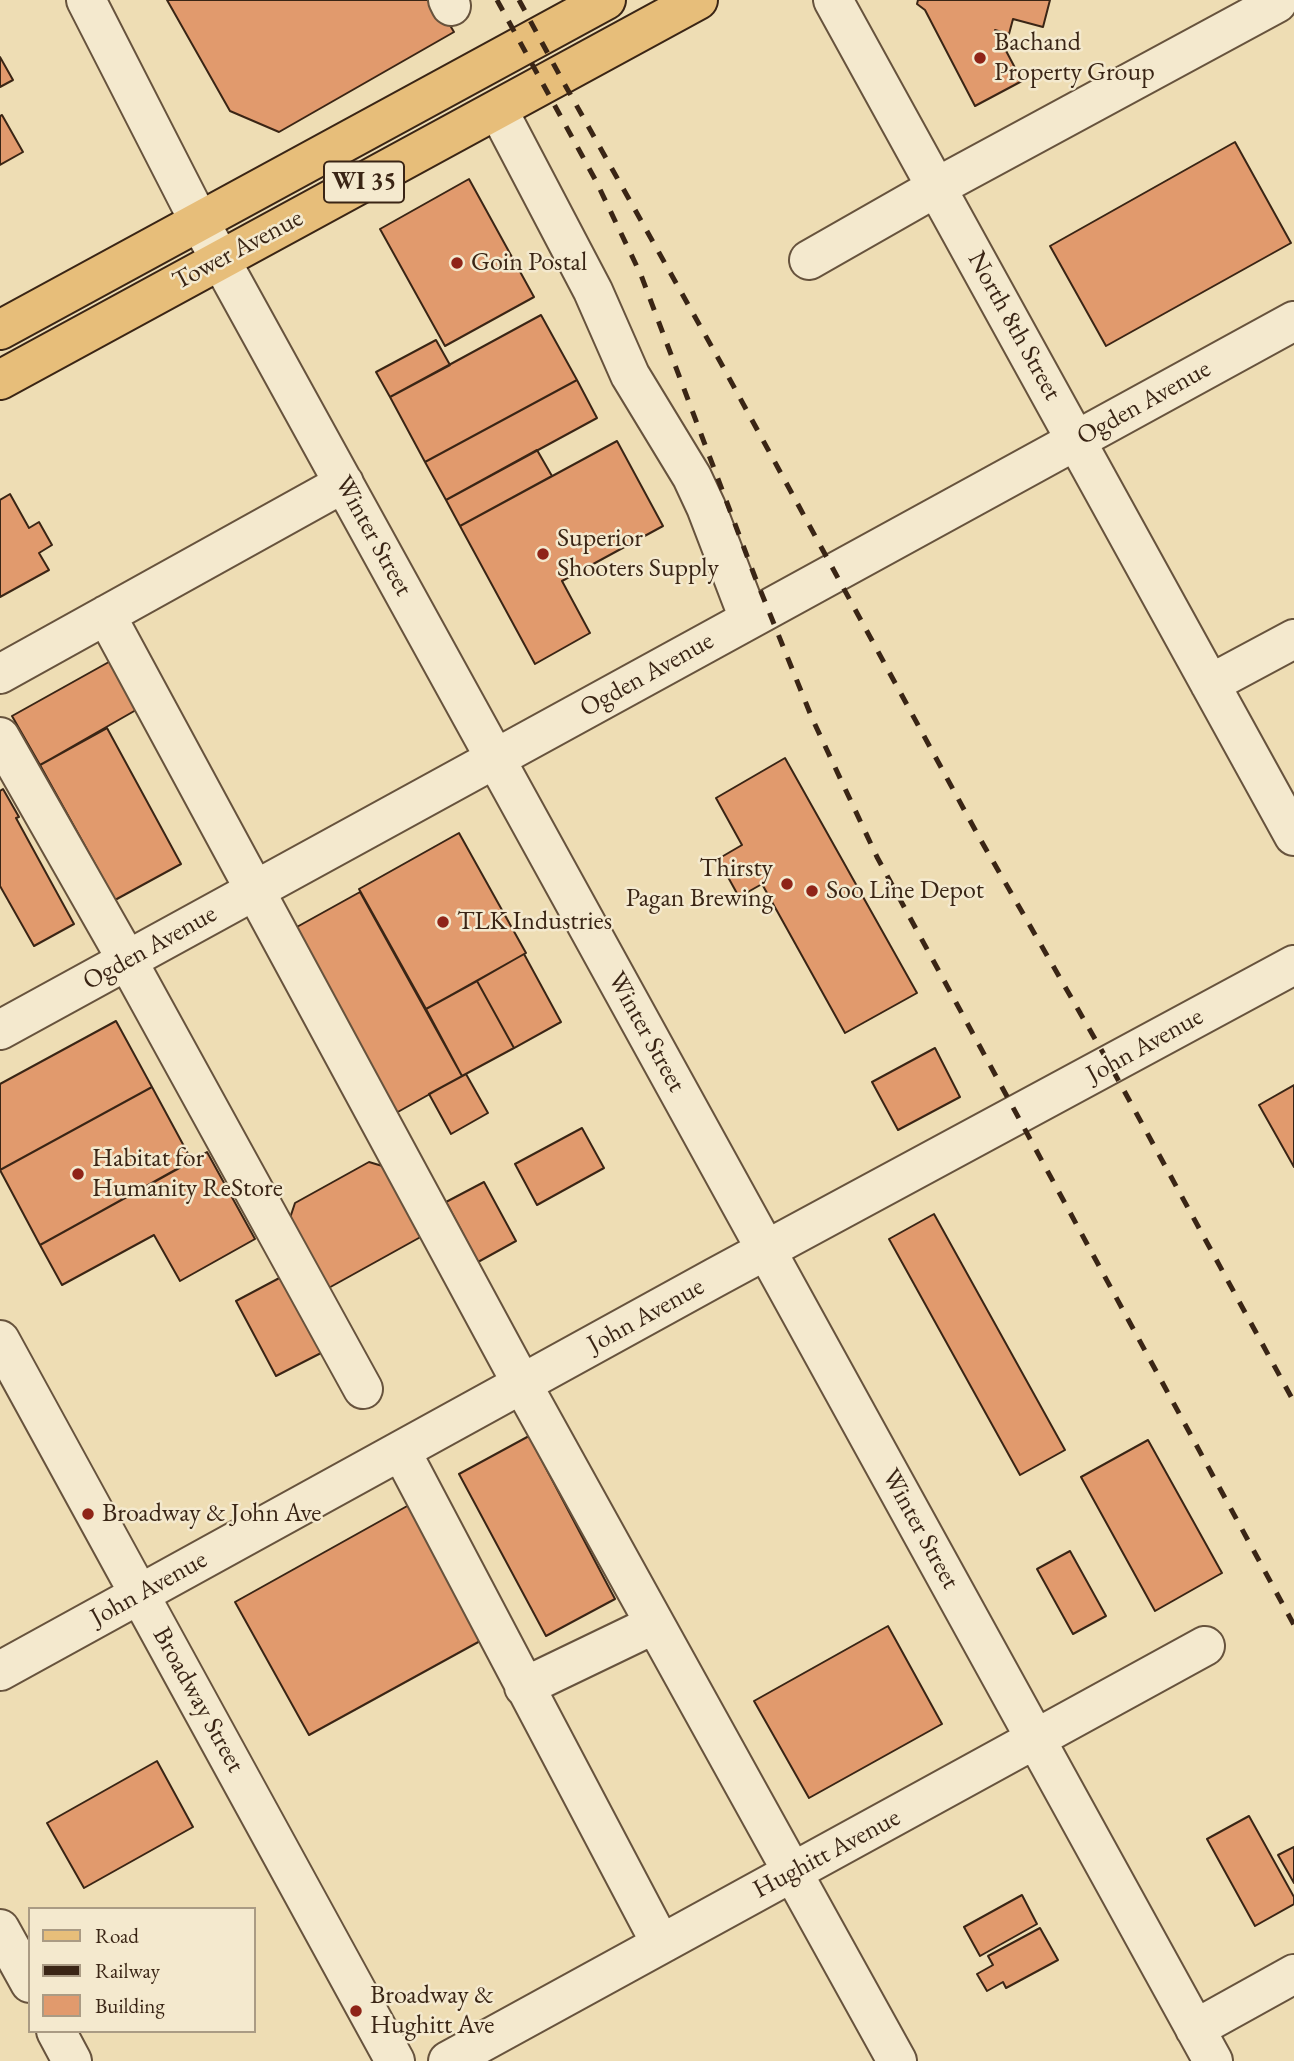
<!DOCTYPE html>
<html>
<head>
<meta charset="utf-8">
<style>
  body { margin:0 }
  #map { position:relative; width:1294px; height:2061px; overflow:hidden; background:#eeddb4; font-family:"EB Garamond",serif }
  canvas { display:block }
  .legend { position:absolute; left:28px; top:1907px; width:228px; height:126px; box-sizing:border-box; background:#f4e9ce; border:2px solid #aa9b84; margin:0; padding:9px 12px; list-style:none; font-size:21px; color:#3a2515 }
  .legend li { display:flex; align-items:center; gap:14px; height:35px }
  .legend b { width:35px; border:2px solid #aa9b84 }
</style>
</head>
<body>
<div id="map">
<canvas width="1294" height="2061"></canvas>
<ul class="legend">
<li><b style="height:9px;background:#e7be7a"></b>Road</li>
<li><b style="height:9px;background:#3a2515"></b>Railway</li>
<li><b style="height:19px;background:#e19a6d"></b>Building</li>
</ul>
</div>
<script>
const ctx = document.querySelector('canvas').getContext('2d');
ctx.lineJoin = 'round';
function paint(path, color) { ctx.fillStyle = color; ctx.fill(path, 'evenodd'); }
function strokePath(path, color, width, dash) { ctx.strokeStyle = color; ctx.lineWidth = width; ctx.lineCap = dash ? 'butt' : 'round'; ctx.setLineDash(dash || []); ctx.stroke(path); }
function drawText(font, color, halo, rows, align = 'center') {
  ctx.font = font + ' "EB Garamond",serif'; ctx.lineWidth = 5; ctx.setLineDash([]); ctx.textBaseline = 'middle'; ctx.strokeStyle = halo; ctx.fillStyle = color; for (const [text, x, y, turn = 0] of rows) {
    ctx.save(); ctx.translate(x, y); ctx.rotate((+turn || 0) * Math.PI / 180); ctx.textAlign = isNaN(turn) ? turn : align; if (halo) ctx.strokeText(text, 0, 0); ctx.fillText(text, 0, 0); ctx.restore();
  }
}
const building = new Path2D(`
  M167 0H435L454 32 279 132 230 111Z
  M918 0H1050L1043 27 1013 19 1009 34 995 30 1022 81 975 106 925 10 917 4Z
  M0 57 13 80 0 87Z
  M2 115 23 152 0 165V116Z
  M1235 142 1291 243 1106 346 1050 246Z
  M469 179 534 297 445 346 380 229Z
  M541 315 577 380 425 462 390 397Z
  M436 340 450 365 390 397 376 372Z
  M577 380 597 418 446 500 425 462Z
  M617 441 663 526 562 581 590 633 535 664 460 526Z
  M537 450 552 476 460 526 446 500Z
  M10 494 29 528 39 522 52 545 39 553 49 570 0 597V500Z
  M116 658 143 706 40 765 12 716Z
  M107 728 181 864 115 900 40 765Z
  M785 758 917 993 845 1033 762 884 739 897 718 859 742 845 716 798Z
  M3 789 19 817 16 818 74 924 34 946 0 886V791Z
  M459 833 526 953 426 1009 359 889Z
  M360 892 462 1076 396 1113 295 928Z
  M524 954 561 1022 514 1048 477 981Z
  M477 981 514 1048 462 1076 426 1009Z
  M116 1021 152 1087 0 1170V1084Z
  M935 1048 960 1097 898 1130 872 1082Z
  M466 1074 488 1113 451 1134 429 1094Z
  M1294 1085V1167L1259 1105Z
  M152 1087 192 1161 40 1245 0 1170Z
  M582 1128 604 1168 537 1205 515 1164Z
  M207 1152 255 1239 180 1281 154 1235 62 1285 40 1245Z
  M369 1162 389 1168 426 1234 325 1290 288 1224 295 1203Z
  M484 1182 516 1241 478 1262 446 1202Z
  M934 1214 1065 1450 1020 1475 889 1239Z
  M285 1275 325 1351 276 1376 236 1301Z
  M529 1436 615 1599 546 1636 459 1474Z
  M1148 1440 1222 1573 1155 1611 1081 1477Z
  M409 1505 482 1640 309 1735 235 1602Z
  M1070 1551 1106 1616 1073 1634 1037 1569Z
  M888 1626 942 1724 809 1798 754 1701Z
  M157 1761 193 1827 84 1888 47 1823Z
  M1249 1816 1294 1897V1904L1255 1926 1207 1839Z
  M1294 1847V1883L1278 1855Z
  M1022 1895 1037 1924 980 1956 964 1927Z
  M1040 1928 1058 1960 1006 1988 1003 1982 987 1991 977 1974 993 1965 988 1956Z`);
paint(building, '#e19a6d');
strokePath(building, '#3a2515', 2);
const minor = new Path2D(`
  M86 0 199 221 1213 2061
  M448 0 451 6
  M833 0 1294 836
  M498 110 593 291 630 375 692 477 706 507 749 619
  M809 260 937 187 1277 3
  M106 615 522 1384 897 2061
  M0 674 344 483
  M1210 684 1294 639
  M0 737 127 960 363 1389
  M0 1030 1294 321
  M0 1340 395 2061
  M401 1451 661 1944
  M0 1671 716 1277 1294 965
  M524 1687 655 1624
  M0 1929 30 1983
  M1195 2029 1294 1974
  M56 2031 72 2061
  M448 2061 1205 1646`);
const major = new Path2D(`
  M0 330 606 0
  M0 380 698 0`);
strokePath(minor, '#67533d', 42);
strokePath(major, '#3a2515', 42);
strokePath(minor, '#f4e9ce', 38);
strokePath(major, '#e7be7a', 38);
strokePath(new Path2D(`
  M497 0 596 181 641 275 755 577 812 718 877 857 1294 1625
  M519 0 560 76 722 365 979 837 1110 1065 1294 1402`), '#3a2515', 5, [12, 12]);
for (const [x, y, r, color] of [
  [980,58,7,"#8f2418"],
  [457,263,7,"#8f2418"],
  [543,554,7,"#8f2418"],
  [787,884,7,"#8f2418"],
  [812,891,7,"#8f2418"],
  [443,922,7,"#8f2418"],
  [78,1174,7,"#8f2418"],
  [88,1514,7,"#8f2418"],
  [356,2011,7,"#8f2418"]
]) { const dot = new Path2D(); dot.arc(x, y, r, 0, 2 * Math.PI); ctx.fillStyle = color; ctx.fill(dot); strokePath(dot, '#f4e9ce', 2.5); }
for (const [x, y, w] of [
  [364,182,80]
]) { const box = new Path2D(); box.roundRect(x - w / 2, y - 20.5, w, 41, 5); ctx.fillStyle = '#f4e9ce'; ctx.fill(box); strokePath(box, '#3a2515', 2); }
drawText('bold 24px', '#3a2515', null, [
  ["WI 35",364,182]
]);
drawText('26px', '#3a2515', '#f4e9ce', [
  ["Bachand",994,43],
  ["Property Group",994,73],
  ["Goin Postal",471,263],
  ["Superior",557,539],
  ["Shooters Supply",557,569],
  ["Thirsty",773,869,"right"],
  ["Pagan Brewing",773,899,"right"],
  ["Soo Line Depot",826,891],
  ["TLK Industries",457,922],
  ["Habitat for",92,1159],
  ["Humanity ReStore",92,1189],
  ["Broadway & John Ave",102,1514],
  ["Broadway &",370,1996],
  ["Hughitt Ave",370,2026]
], 'left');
drawText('26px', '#3a2515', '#f4e9ce', [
  ["Tower Avenue",238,250,-28],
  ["North 8th Street",1014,326,61],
  ["Ogden Avenue",1144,403,-29],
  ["Winter Street",373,536,61],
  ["Ogden Avenue",647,675,-29],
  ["Ogden Avenue",150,948,-29],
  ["Winter Street",646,1032,61],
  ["John Avenue",1145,1046,-29],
  ["John Avenue",646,1316,-29],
  ["Winter Street",920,1529,61],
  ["John Avenue",149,1589,-29],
  ["Broadway Street",198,1700,61],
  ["Hughitt Avenue",827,1854,-28]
]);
</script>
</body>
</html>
